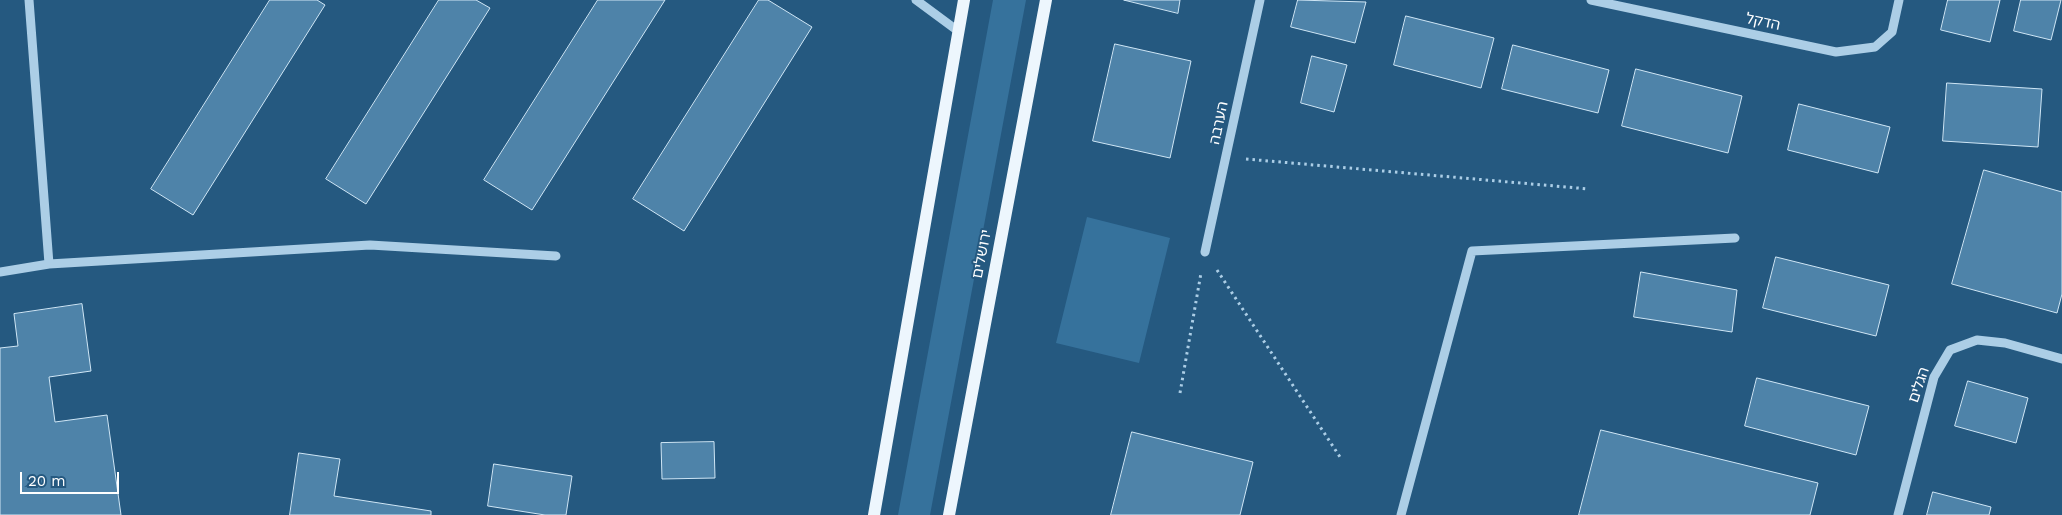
<!DOCTYPE html>
<html>
<head>
<meta charset="utf-8">
<style>
  body { margin:0 }
  #map { position:relative; width:2062px; height:515px; overflow:hidden; background:#255980; font-family:"Work Sans",sans-serif }
  canvas { display:block }
  .scale { position:absolute; left:20px; top:472px; width:99px; height:22px; box-sizing:border-box; border:2px solid #fff; border-top:0; padding-left:6px; font-size:15px; line-height:18px; white-space:nowrap; color:#fff; -webkit-text-stroke:4px #255980; paint-order:stroke }
</style>
</head>
<body>
<div id="map">
<canvas width="2062" height="515"></canvas>
<div class="scale">20 m</div>
</div>
<script>
const ctx = document.querySelector('canvas').getContext('2d');
ctx.lineJoin = 'round';
function paint(path, color) { ctx.fillStyle = color; ctx.fill(path, 'evenodd'); }
function strokePath(path, color, width, dash) { ctx.strokeStyle = color; ctx.lineWidth = width; ctx.lineCap = dash ? 'butt' : 'round'; ctx.setLineDash(dash || []); ctx.stroke(path); }
function drawText(font, color, halo, rows, align = 'center') {
  ctx.font = font + ' "Work Sans","Noto Sans Hebrew",sans-serif'; ctx.lineWidth = 4; ctx.setLineDash([]); ctx.textBaseline = 'middle'; ctx.strokeStyle = halo; ctx.fillStyle = color; for (const [text, x, y, turn = 0] of rows) {
    ctx.save(); ctx.translate(x, y); ctx.rotate((+turn || 0) * Math.PI / 180); ctx.textAlign = isNaN(turn) ? turn : align; if (halo) ctx.strokeText(text, 0, 0); ctx.fillText(text, 0, 0); ctx.restore();
  }
}
paint(new Path2D(`
  M993 0H1026L930 515H898Z
  M1087 217 1170 238 1139 363 1056 343Z`), '#36729c');
const building = new Path2D(`
  M270 0H317L325 5 193 215 151 189Z
  M439 0H476L490 8 366 204 326 179Z
  M598 0H665L532 210 484 180Z
  M759 0H768L812 27 684 231 633 199Z
  M1124 0H1180L1178 13Z
  M1298 0 1366 2 1355 43 1291 27Z
  M1948 0H2000L1990 42 1941 30Z
  M2021 0H2061L2051 40 2014 31Z
  M1406 16 1494 38 1481 88 1394 65Z
  M1115 44 1191 61 1170 158 1093 141Z
  M1513 45 1609 70 1598 113 1502 89Z
  M1312 56 1347 65 1334 112 1301 103Z
  M1636 69 1742 96 1728 153 1622 126Z
  M1947 83 2042 89 2038 147 1943 141Z
  M1799 104 1890 127 1878 173 1788 150Z
  M1984 170 2062 192V294L2057 313 1952 284Z
  M1776 257 1889 285 1876 336 1763 308Z
  M1641 272 1737 290 1732 332 1634 317Z
  M82 304 91 371 49 377 55 422 107 415 121 515H0V348L18 346 14 314Z
  M1757 378 1869 406 1856 455 1745 426Z
  M1968 381 2028 398 2016 443 1955 426Z
  M1601 430 1818 483 1810 515H1579Z
  M1132 432 1253 462 1240 515H1111Z
  M714 442 715 478 662 479 661 443Z
  M299 453 340 459 334 496 431 511V515H290Z
  M494 464 572 476 566 515H545L488 506Z
  M1933 492 1991 507 1989 515H1927Z`);
paint(building, '#4e83a9');
strokePath(building, '#cfe6f5', 1);
strokePath(new Path2D(`
  M1246 159 1589 189
  M1217 270 1340 457
  M1180 393 1201 273`), '#accee6', 3, [2.5, 4]);
strokePath(new Path2D(`
  M29 0 49 264
  M916 0 958 31
  M1591 0 1836 52 1875 47 1892 32 1899 0
  M1205 252 1260 0
  M0 272 49 264 370 245 556 256
  M1401 515 1472 251 1735 238
  M1898 515 1934 377 1950 350 1977 340 2005 343 2062 359`), '#accee6', 9);
strokePath(new Path2D(`
  M874 515 964 0
  M949 515 1046 0`), '#edf6fd', 12);
drawText('15px', '#fff', '#255980', [
  ["הדקל",1763,22,12],
  ["הערבה",1219,123,-78],
  ["ירושלים",982,254,-79],
  ["הגלים",1919,385,-71]
]);
</script>
</body>
</html>
